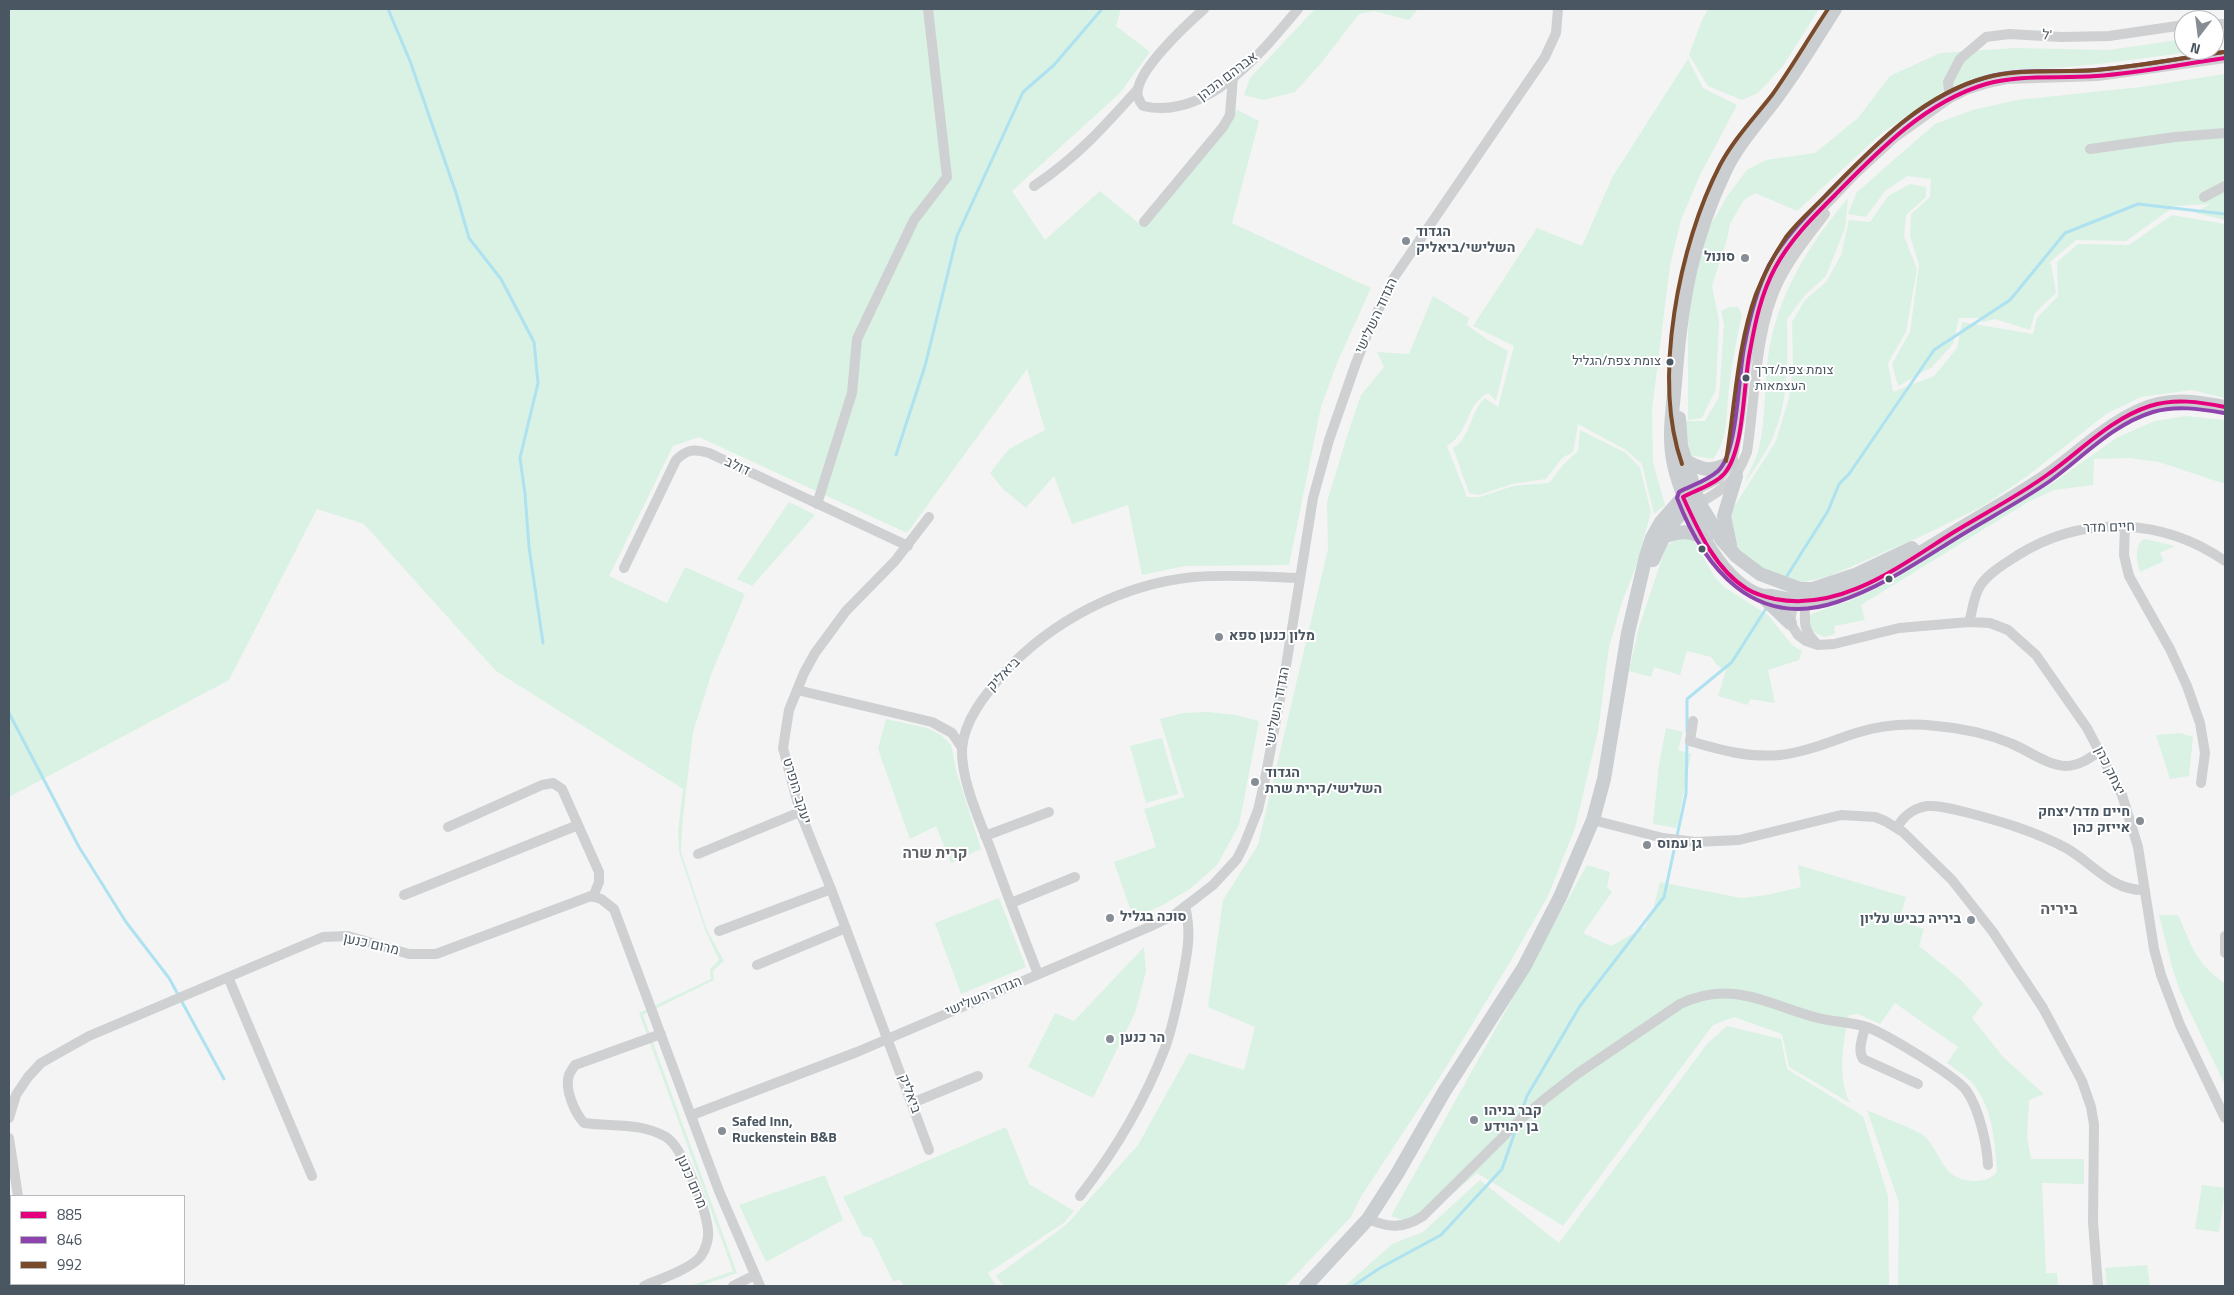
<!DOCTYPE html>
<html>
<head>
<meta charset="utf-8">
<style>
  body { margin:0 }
  #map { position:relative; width:2234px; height:1295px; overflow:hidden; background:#f4f4f4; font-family:"Titillium Web",sans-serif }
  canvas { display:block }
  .frame { position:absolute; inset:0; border:10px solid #4a5661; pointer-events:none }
  .legend { position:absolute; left:10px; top:1195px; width:175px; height:90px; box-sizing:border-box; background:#fff; border:1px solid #b7bbc0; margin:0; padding:6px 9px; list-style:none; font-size:15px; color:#4a5661 }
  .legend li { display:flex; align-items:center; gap:10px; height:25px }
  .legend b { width:25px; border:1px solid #b7bbc0 }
  .north { position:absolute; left:2174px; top:10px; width:50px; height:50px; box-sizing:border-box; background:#fff; border:1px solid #b7bbc0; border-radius:50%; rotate:195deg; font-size:14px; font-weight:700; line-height:20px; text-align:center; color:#4a5661 }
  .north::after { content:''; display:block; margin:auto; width:18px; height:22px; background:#868d94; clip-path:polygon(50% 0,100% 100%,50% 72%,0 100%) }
</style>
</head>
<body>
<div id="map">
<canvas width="2234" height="1295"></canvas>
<div class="frame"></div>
<ul class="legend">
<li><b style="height:6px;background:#e5007d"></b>885</li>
<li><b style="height:6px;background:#8e44ad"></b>846</li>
<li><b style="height:6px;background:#7a4b2a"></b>992</li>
</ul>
<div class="north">N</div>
</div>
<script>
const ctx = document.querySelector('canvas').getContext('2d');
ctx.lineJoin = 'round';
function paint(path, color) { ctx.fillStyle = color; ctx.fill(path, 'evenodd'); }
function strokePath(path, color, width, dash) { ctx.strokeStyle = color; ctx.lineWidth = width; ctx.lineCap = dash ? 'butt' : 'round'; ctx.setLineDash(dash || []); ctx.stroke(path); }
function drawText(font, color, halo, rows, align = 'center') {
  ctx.font = font + ' "Titillium Web",Heebo,sans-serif'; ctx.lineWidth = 4; ctx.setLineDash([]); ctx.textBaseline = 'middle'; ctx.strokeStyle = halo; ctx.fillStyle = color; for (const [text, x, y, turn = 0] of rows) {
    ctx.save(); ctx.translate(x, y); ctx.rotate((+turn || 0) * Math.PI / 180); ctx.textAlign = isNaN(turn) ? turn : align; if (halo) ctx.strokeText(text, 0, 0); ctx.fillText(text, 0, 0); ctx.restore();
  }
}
paint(new Path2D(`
  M9 9H1121L1116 26 1150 52 1120 93 1012 191 1045 240 1100 191 1142 226 1237 110 1259 121 1232 223 1371 288 1337 363 1321 407 1289 565 1185 566 1142 575 1128 505 1072 524 1054 476 1026 508 1003 489 990 473 1009 449 1045 430 1027 369 907 533 699 437 673 446 609 576 667 603 685 567 745 594 712 672 693 732 682 826 681 852 707 930 724 961 713 971 714 980 643 1015 737 1273 700 1286H690L733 1271 639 1013 711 979 710 969 719 960 706 932 679 852 678 832 683 789 496 671 364 524 317 509 229 680 9 797Z
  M1315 9H1418L1409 20 1374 11 1359 14 1322 62 1295 92 1263 100 1244 95 1250 78Z
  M1708 9H1819L1783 66 1758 93 1742 100 1708 86 1689 55 1702 20Z
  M2184 39V50H2206L2099 64 1998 73 1954 86 1883 132 1797 211 1755 193 1744 200 1730 224 1727 239 1712 286 1719 320 1716 389 1702 418 1688 420V331L1690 288 1703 238 1728 195 1747 170 1766 160 1815 153 1858 118 1890 76 1940 53 2015 48 2109 50Z
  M1688 59 1703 88 1737 105 1699 177 1681 220 1670 265 1652 410 1653 463 1665 505 1654 514 1642 464 1626 450 1578 424 1573 452 1562 458 1546 479 1512 484 1479 495 1469 493 1453 448C1471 438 1470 411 1485 398L1498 407 1514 346 1473 326 1537 228 1582 246 1613 176Z
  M2225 74V220L2195 213 2210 204 2175 206 2126 241 2076 240 2049 263 2051 264 2056 293 2035 313 2030 330 1995 319 1983 322 1978 318H1959L1953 344 1932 367 1898 386 1892 364 1910 332 1919 265 1910 236 1911 214 1930 197 1931 179 1907 176 1885 191 1866 217 1848 214 1857 192 1935 124 1973 110 2017 100 2141 87Z
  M1910 184 1926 187V197L1906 215 1904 236 1917 269 1906 332 1888 363 1893 392 1934 376 1957 348 1962 322 2033 334 2037 318 2058 296 2057 262 2078 244 2129 245 2172 215 2225 224V398L2192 390 2141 397 2106 414 2026 477 1983 506 1922 536 1827 577 1803 582 1774 578 1733 548 1729 531 1732 510 1776 441 1789 398 1793 365 1792 322 1805 300 1826 282 1841 255 1849 220 1870 222 1888 196Z
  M1848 198 1845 228 1826 276 1806 294 1787 319C1788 359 1789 399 1773 437 1766 454 1754 469 1744 484 1749 472 1756 460 1759 448 1766 419 1764 387 1768 357 1777 294 1809 245 1848 198Z
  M1433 296 1469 318 1467 325 1488 340 1508 351 1496 401 1488 393C1464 406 1471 431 1447 446L1467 497H1480L1513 486 1549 483 1564 464 1578 451 1580 430 1626 453 1640 468 1651 512 1637 563 1621 605 1609 647 1598 731 1575 828 1548 896 1510 962 1445 1069 1360 1198 1351 1217 1285 1286H1004L996 1276 1066 1225 1138 1145 1189 1053 1244 1070 1255 1027 1208 1007 1223 900 1258 845 1328 549 1327 502 1348 433 1361 395 1384 367 1377 352 1409 354Z
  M1730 307H1738L1742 316C1736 339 1732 364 1729 388 1726 413 1729 439 1713 459L1689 455 1682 421H1705L1719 397 1724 325 1721 311Z
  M2186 416 2225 420V484L2159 462 2129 458 2094 459 2093 485 2054 490 2028 502 1861 605 1865 620 1834 626 1835 634 1824 637 1812 631 1808 620 1811 614 1849 601 1883 585 2054 482 2118 437 2155 421Z
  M789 502 815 515 752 586 737 579Z
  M1684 538 1694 541 1714 576 1724 587 1768 615 1792 645 1802 651 1799 660 1768 670 1775 703 1750 699 1748 705 1718 696 1726 670 1717 665 1711 657 1687 651 1680 675 1654 667 1651 677 1629 671 1639 627 1666 547 1675 539Z
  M2145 539 2175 546 2160 553 2164 561 2140 572C2137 561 2134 550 2141 541Z
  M1208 712 1235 715 1259 721 1239 825 1217 865 1190 889 1159 907 1133 917 1114 862 1156 847 1144 809 1184 797 1160 719 1183 713Z
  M886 719 927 728 941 735 951 745 956 770 981 849 951 863 936 826 910 839 878 749Z
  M1666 728 1683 732 1678 750 1691 754 1677 828 1653 824 1659 764Z
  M2180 733 2193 737 2189 776 2170 779 2156 735Z
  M1162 738 1178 794 1146 803 1130 746Z
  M1587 865 1610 872 1607 887 1612 892 1583 933 1611 946 1645 927 1652 914 1660 882 1741 898 1767 895 1801 887 1798 865 1906 897 1899 921 1924 929 1919 946 1961 980 1983 1004 1972 1018 2004 1058 2044 1094 2029 1100 2027 1137 2031 1159H2084V1184L2042 1183 2046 1273H2057L2058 1286H1898L1899 1203 1867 1110C1879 1116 1915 1129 1924 1136 1942 1152 1940 1179 1973 1181 1983 1181 1991 1179 1997 1172 1995 1143 1993 1110 1974 1085 1967 1076 1956 1070 1947 1063L1958 1047 1895 1003 1880 1024 1858 1014 1849 1015C1843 1041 1837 1078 1850 1103L1789 1067 1782 1034 1734 1017 1713 1025 1563 1226 1477 1173 1416 1225 1391 1216Z
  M999 898 1026 967 961 994 935 923Z
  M2159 915H2178C2191 944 2196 965 2225 983V1085L2180 991 2172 967Z
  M1144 947 1146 971 1135 1013 1093 1098 1028 1067 1055 1013 1074 1021Z
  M1727 1026 1781 1039 1787 1069 1863 1116 1888 1196 1889 1286H1345L1392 1244 1423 1232 1480 1180 1559 1243 1707 1044Z
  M1006 1127 1029 1184 1074 1211 1065 1222 988 1273 996 1286H904L900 1280 893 1281 872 1238 863 1236 843 1197Z
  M825 1175 843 1220 766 1262 739 1205Z
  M2202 1185 2225 1188 2219 1232 2195 1229Z
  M2147 1265 2150 1286H2107L2105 1268Z`), '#d9f2e3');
strokePath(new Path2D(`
  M388 9 410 61 456 193 469 238 501 279 534 342 538 383 520 458 525 494 529 547 543 643
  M896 455 925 366 957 236 1023 92 1054 65 1102 9
  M1785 579 1828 511 1839 484 1849 474 1934 350 2010 300 2065 233 2138 204 2225 214
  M9 713 79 847 126 922 169 978 224 1079
  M1687 732V699L1732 662 1767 607
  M1520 1116 1527 1096 1580 1006 1664 897 1686 794 1687 741
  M1353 1286 1380 1268 1441 1235 1502 1169 1516 1129`), '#aee2f0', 3);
strokePath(new Path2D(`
  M1204 9C1186 25 1142 66 1138 89 1136 96 1139 101 1143 106 1207 121 1262 52 1298 9
  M2214 24H2225
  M1950 98 1948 82 1960 59 1986 37 2009 34 2061 37 2109 36 2184 25
  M2090 149 2175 137 2225 133
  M1034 186C1077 157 1103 128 1137 90
  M2204 197 2225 186
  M1144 222 1223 127 1230 115 1233 77
  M1694 491 1718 479 1732 462 1740 419 1746 366 1757 315 1760 301 1775 270 1793 239 1856 173 1894 138 1950 98 1966 90 1988 83 2007 79 2098 76 2225 58
  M1699 503C1725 489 1736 481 1747 452 1755 400 1755 331 1778 283 1790 258 1808 236 1825 214
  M817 504 852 393 857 339 914 220 947 177 928 9
  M929 517 895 561 846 611 815 653 804 673 789 710 783 748 800 812 831 889 929 1150
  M2125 526 2124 555 2129 576 2170 649 2187 686 2200 723 2205 753 2201 783
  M624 568 676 460C687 449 694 449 709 453L908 546
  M1796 596 1793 602 1790 623 1798 635 1806 641 1818 645 1834 644 1899 628 1969 622 1990 623 2008 630 2036 655 2087 728 2122 795 2138 847 2154 949 2161 975 2180 1025 2225 1118
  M1802 597C1810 617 1797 623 1816 643
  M1969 622C1973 610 1973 597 1980 586 1988 573 2006 563 2018 555 2083 514 2163 518 2225 561
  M797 690 932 722 952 733 962 748
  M1693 721 1690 741C1720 750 1748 758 1780 755 1807 752 1831 741 1856 733 1881 725 1910 723 1936 726 1961 728 1986 733 2010 743 2028 750 2046 765 2066 766 2079 766 2090 758 2100 751
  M1593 820 1663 838 1695 842 1739 840 1841 815 1875 817 1885 821 1903 832 1952 880 1993 932 2043 1008 2082 1081 2091 1107 2094 1125 2093 1222 2098 1286
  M448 827 542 785 553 783 562 789 599 872V882L593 897
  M1897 828C1903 816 1914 808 1927 806 1940 805 1953 809 1965 812 2000 821 2034 831 2066 848 2093 863 2111 891 2145 890
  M985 836 1049 812
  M698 854 800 812
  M404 895 578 825
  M1011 903 1075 877
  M719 931 831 889
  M2225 936V953
  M757 965 846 928
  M1038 974C1022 933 1006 892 991 850 980 821 961 781 962 749 964 720 985 695 1003 674 1051 621 1122 584 1194 577 1229 574 1264 577 1300 578
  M228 977 312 1176
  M1865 1027C1863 1037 1857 1050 1863 1059L1918 1084
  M912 1103 978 1076
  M692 1115 857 1052 1149 927 1174 915 1213 885 1237 859 1244 845 1258 810 1265 779 1285 672 1313 498 1329 440 1356 363 1371 325 1393 279 1545 57 1556 33 1558 9
  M9 1118 16 1095 28 1077 41 1063 89 1036 323 937 348 936 409 954H436L591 896 601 899 614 909 719 1191 760 1286
  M9 1138 18 1196
  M1080 1196C1115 1151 1145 1100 1165 1048 1173 1026 1177 1004 1182 981 1187 953 1192 935 1185 906
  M1368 1219C1389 1228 1403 1229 1423 1216L1521 1119 1546 1098 1577 1074 1680 1004C1733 979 1768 1005 1818 1018 1834 1022 1851 1022 1867 1027 1886 1034 1954 1075 1966 1090 1979 1108 1987 1144 1988 1165
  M35 1284V1286
  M644 1286C660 1279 691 1269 701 1256 706 1249 709 1238 708 1230 706 1210 683 1147 666 1137 640 1122 612 1127 584 1123 575 1113 564 1089 569 1075 570 1072 573 1068 575 1065L661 1034
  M733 1286 755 1275`), '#ced0d2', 10);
strokePath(new Path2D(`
  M1835 9C1817 37 1800 66 1780 93 1762 118 1738 143 1725 171 1693 238 1682 297 1676 371 1674 403 1667 434 1674 465 1683 505 1718 581 1760 595 1766 597 1765 595 1771 596 1788 599 1801 604 1818 601 1862 592 1902 563 1940 541 1975 519 2012 499 2046 476 2077 454 2104 427 2138 411 2168 397 2194 401 2225 407
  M1679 418 1681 446 1699 503 1722 540 1736 556 1760 574 1800 589H1813L1855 575 1912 548
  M1688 462C1705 472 1713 471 1732 462
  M1665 536C1681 531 1691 530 1706 540
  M1730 545 1724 516 1736 476
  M1653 560C1662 539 1673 514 1695 505
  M1762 596 1790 623
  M1306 1286 1368 1219 1397 1174 1444 1092 1524 967 1560 897 1593 820 1604 779 1628 633 1646 556 1652 538 1661 522 1683 497 1694 491`), '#caced1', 14);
strokePath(new Path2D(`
  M2225 58C2182 64 2139 73 2096 76 2059 79 2021 74 1986 84 1925 102 1878 151 1835 195 1812 218 1790 240 1775 268 1761 294 1755 323 1750 351 1743 383 1745 450 1724 474 1714 485 1696 490 1683 497 1698 530 1715 569 1747 589 1755 594 1766 597 1775 599 1842 612 1901 565 1954 532 1985 513 2018 496 2047 475 2081 451 2110 419 2150 406 2175 398 2200 402 2225 407`), '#e5007d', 4);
strokePath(new Path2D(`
  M2224 413C2200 409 2176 405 2153 412 2113 424 2083 457 2050 481 2017 504 1981 522 1947 544 1912 566 1877 589 1837 602 1754 630 1704 568 1677 498L1679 492C1692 485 1707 481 1718 471 1738 452 1738 377 1744 348 1749 320 1756 291 1769 265 1785 236 1809 213 1832 189 1875 145 1923 96 1984 78 2020 67 2058 73 2094 70 2138 67 2181 58 2224 52`), '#8e44ad', 4);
strokePath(new Path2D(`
  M1726 461C1735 406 1737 347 1756 294 1764 274 1774 255 1786 237 1799 220 1816 206 1830 191 1875 145 1924 93 1988 77 2023 68 2061 73 2097 70 2139 66 2182 58 2224 52
  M1682 464C1652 379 1679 244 1720 165 1734 139 1754 118 1772 95 1792 67 1809 37 1828 9`), '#7a4b2a', 4);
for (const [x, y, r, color] of [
  [1406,241,5,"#868d94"],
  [1745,258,5,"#868d94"],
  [1670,362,4.5,"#4a5661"],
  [1746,378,4.5,"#4a5661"],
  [1702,549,4.5,"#4a5661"],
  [1889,579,4.5,"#4a5661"],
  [1219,637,5,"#868d94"],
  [1255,782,5,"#868d94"],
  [2140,821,5,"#868d94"],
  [1647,845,5,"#868d94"],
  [1110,918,5,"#868d94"],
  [1971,920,5,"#868d94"],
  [1110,1039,5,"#868d94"],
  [1474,1120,5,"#868d94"],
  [722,1131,5,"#868d94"]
]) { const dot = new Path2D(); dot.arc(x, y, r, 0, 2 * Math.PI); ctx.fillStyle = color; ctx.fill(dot); strokePath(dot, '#fff', 2); }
drawText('13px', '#4a5661', '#fff', [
  ["צומת צפת/הגליל",1661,362],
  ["צומת צפת/דרך",1755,371,"left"],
  ["העצמאות",1755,387,"left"]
], 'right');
drawText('14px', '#4a5661', '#fff', [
  ["ל'",2047,36,5],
  ["אברהם הכהן",1228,77,-37],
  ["הגדוד השלישי",1377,316,-65],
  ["דולב",737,467,25],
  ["חיים מדר",2109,528,-2],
  ["ביאליק",1004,675,-46],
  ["הגדוד השלישי",1278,707,-79],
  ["יצחק כהן",2109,771,64],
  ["יעקב הופרט",796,791,73],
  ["מרום כנען",371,945,13],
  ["הגדוד השלישי",984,997,-23],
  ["ביאליק",909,1094,70],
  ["מרום כנען",691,1182,67]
]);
drawText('bold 14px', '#4a5661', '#fff', [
  ["הגדוד",1416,233],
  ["השלישי/ביאליק",1416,249],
  ["סונול",1735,258,"right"],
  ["מלון כנען ספא",1229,637],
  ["הגדוד",1265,774],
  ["השלישי/קרית שרת",1265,790],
  ["חיים מדר/יצחק",2130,813,"right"],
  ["אייזק כהן",2130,829,"right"],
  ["גן עמוס",1657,845],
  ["סוכה בגליל",1120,918],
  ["ביריה כביש עליון",1961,920,"right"],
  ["הר כנען",1120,1039],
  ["קבר בניהו",1484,1112],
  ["בן יהוידע",1484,1128],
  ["Safed Inn,",732,1123],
  ["Ruckenstein B&B",732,1139]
], 'left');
drawText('bold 15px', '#5f6368', '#fff', [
  ["קרית שרה",935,854]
]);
drawText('bold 16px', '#5f6368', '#fff', [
  ["ביריה",2059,910]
]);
</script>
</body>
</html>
